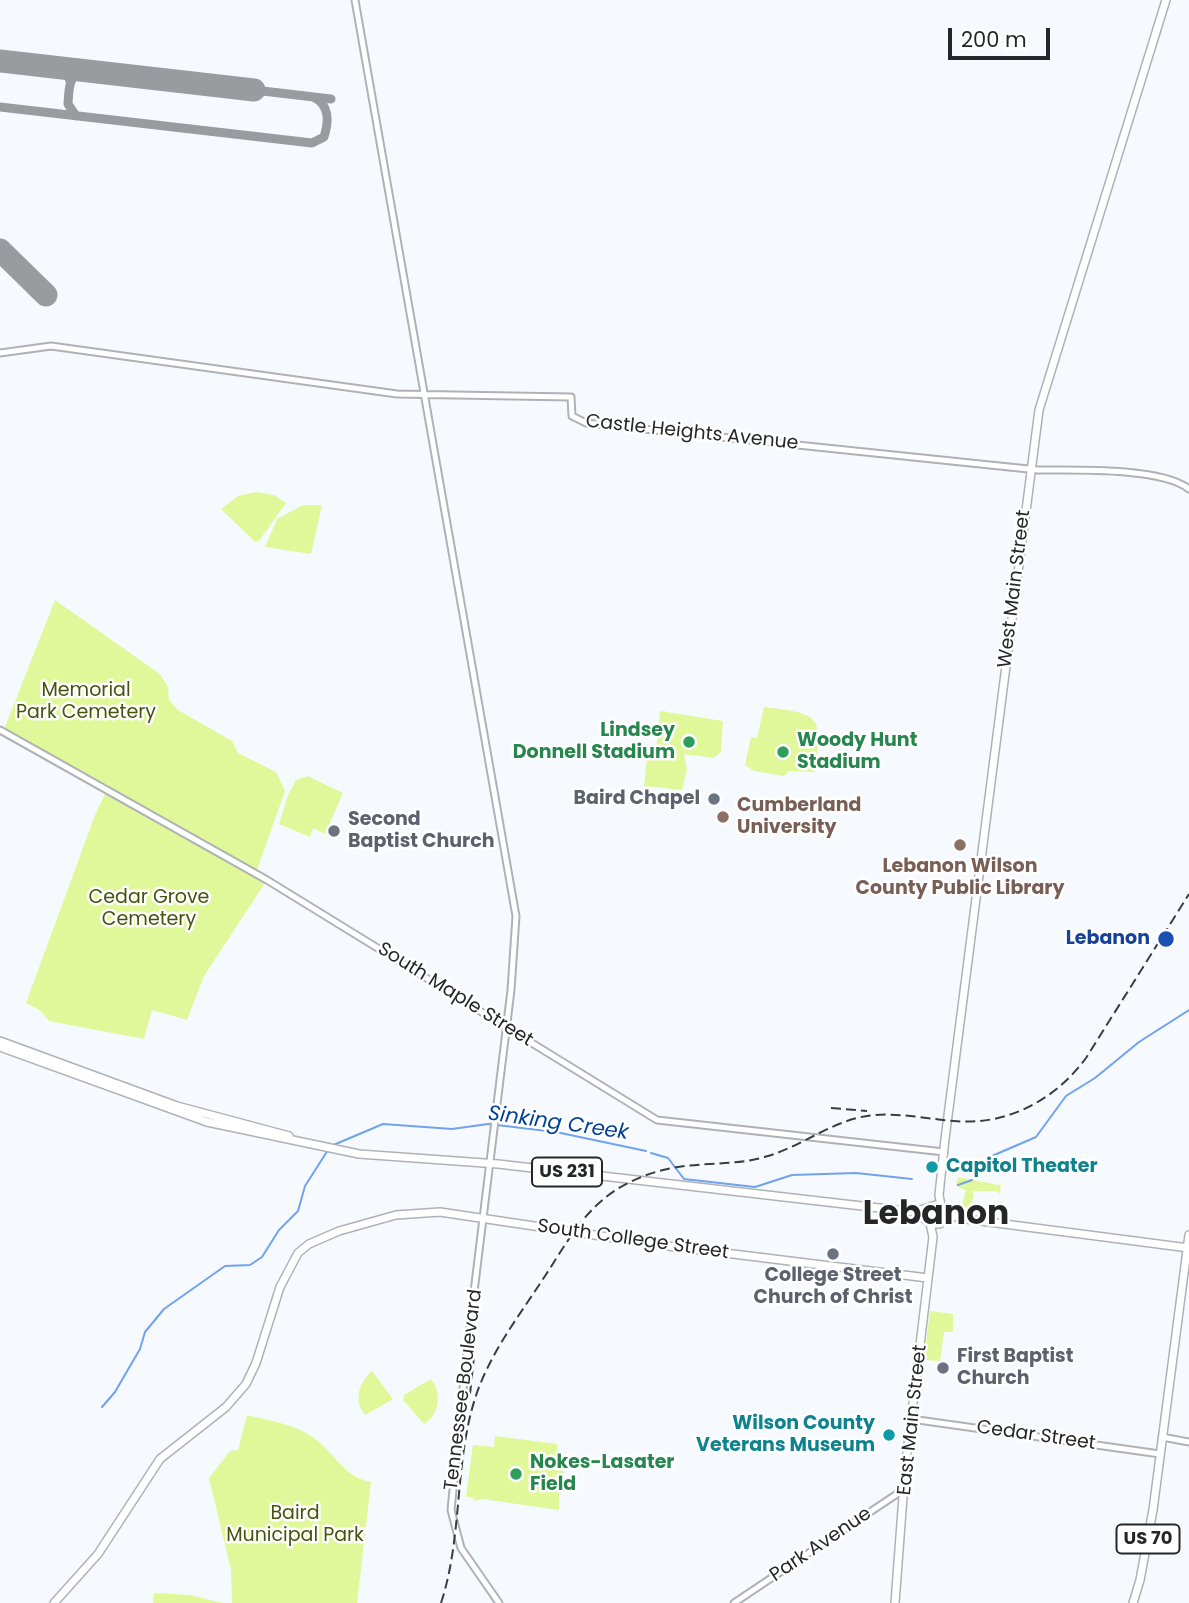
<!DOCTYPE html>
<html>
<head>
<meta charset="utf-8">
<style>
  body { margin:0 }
  #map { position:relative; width:1189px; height:1603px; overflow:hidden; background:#f6faff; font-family:Poppins,sans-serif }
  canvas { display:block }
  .scale { position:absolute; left:948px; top:28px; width:102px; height:32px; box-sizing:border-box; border:4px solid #242628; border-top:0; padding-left:9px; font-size:21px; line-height:24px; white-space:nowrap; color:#242628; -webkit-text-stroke:5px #fff; paint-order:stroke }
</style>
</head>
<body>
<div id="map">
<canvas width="1189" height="1603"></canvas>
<div class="scale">200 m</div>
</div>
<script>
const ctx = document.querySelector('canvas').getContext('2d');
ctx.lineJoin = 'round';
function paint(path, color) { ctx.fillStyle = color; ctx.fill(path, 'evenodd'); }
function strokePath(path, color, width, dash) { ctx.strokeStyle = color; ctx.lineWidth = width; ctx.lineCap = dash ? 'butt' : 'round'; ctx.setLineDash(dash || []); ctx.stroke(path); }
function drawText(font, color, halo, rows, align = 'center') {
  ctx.font = font + ' Poppins,sans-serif'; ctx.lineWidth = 5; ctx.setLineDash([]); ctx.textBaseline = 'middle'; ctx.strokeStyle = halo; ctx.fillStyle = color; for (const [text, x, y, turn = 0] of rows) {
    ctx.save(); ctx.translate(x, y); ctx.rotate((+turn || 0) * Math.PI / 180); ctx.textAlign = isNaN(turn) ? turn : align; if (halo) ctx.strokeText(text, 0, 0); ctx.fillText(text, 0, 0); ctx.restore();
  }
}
paint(new Path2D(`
  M256 492 274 495 286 503 259 541 255 542 221 509 238 496Z
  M303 505H322L311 554 265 547 277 519Z
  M55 600 160 674 168 687 169 700 178 710 232 741 238 753 276 772 285 791 256 873 267 880 204 976 187 1020 152 1010 144 1039 49 1021 41 1011 26 1003 95 815 107 790 3 732Z
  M764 707C820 714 823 714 815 772L789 771 784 776 754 771 745 765 751 737 757 738Z
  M660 711 723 721 721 752 714 758 684 754 687 769 682 790 644 786 648 749 656 750Z
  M308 776 343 793 325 834 313 828 310 837 279 824 288 795 296 780Z
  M958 1177 999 1185 1001 1182 1000 1194 997 1191H972L974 1196 968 1213 973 1215 960 1214 966 1190 956 1186Z
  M930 1311 953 1314V1332H944L940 1361 924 1360Z
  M372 1371 393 1399 365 1415C353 1400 359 1383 372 1371Z
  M431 1379C442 1393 440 1414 424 1424L403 1400 404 1395Z
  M247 1415C266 1420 289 1423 306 1433 334 1448 341 1477 371 1482L357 1603H232L231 1570 209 1478 230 1451 238 1450Z
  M495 1436 557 1444V1458L564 1472 559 1488V1510L482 1499 473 1501 474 1498 466 1497 473 1445 494 1447Z
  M154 1593 190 1595 223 1603H153Z`), '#e0f899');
strokePath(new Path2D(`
  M331 1146 383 1124 452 1129 488 1124 556 1132 646 1151
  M651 1153 668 1158 684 1179 755 1187 792 1175 856 1173 912 1179
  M992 1156 1036 1137 1066 1096 1095 1078 1139 1042 1189 1010
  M958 1185 972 1180
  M102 1407 115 1392 140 1349 145 1332 164 1309 225 1266 250 1265 262 1257 279 1230 298 1211 305 1186 328 1150`), '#71a2ee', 2);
strokePath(new Path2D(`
  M59 68 67 72 70 81
  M254 90 331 99
  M0 107 312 143 324 137C329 121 330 105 313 97
  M76 116 68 104C69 89 68 73 86 71`), '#989c9f', 9);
strokePath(new Path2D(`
  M0 61 254 90
  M0 250 46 295`), '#989c9f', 23);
const minor = new Path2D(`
  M355 0 516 916 511 990 467 1349 451 1510 461 1548 499 1603
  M0 353 51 346 397 394 571 397 572 416 586 423 1038 470C1073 470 1162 467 1189 489
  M0 730 267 880 657 1120 944 1152
  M911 1419 1160 1454
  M1162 1437 1189 1442
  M734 1603 897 1494 903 1485`);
const major = new Path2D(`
  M0 1041 177 1106 289 1136
  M0 1047 207 1122 359 1154 498 1164 914 1212 936 1205 958 1218 1189 1248
  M941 1206 939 1195 945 1139 1039 410 1166 0
  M914 1212 932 1224H940
  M54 1603 98 1554 160 1459 226 1407 246 1384 256 1363 280 1287 298 1253 309 1244 339 1231 396 1215 440 1212 668 1246 928 1278
  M895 1603 905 1470 933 1237 930 1223
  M1133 1603 1140 1580 1153 1510 1189 1235`);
strokePath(minor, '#aeb2b7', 9);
strokePath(major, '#aeb2b7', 10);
strokePath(minor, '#fff', 5);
strokePath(major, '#fff', 7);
strokePath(new Path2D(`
  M831 1108 867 1111
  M470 1394 474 1356
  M441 1603C466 1527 451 1443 486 1371 502 1337 525 1307 545 1276 561 1252 576 1224 598 1204 616 1187 639 1176 663 1170 697 1161 733 1167 768 1156 805 1145 835 1118 875 1115 902 1113 928 1119 954 1121 1007 1126 1055 1100 1086 1058L1189 894`), '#3a3d3f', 2, [10, 5]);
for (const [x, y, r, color] of [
  [689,742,7,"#2e9e5b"],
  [783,752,7,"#2e9e5b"],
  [714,799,7,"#6b7280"],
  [723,817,7,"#8d6e63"],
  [334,831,7,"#6b7280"],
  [960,845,7,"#8d6e63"],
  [1166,939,9,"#1a4fb4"],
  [932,1167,7,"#0f9aa8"],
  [833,1254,7,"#6b7280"],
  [943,1368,7,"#6b7280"],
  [889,1435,7,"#0f9aa8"],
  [516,1474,7,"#2e9e5b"]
]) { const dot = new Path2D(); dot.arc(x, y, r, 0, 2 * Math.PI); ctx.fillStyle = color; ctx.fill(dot); strokePath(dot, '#fff', 2.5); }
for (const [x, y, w] of [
  [567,1172,70],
  [1148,1539,63]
]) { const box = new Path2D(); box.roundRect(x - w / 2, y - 14.5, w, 29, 5); ctx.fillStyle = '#fff'; ctx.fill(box); strokePath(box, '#242628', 2); }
drawText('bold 18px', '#242628', null, [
  ["US 231",567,1172],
  ["US 70",1148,1539]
]);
drawText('19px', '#242628', '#fff', [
  ["Castle Heights Avenue",692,433,6],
  ["West Main Street",1015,589,-83],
  ["South Maple Street",455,995,32],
  ["South College Street",633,1240,8],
  ["Tennessee Boulevard",464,1390,-83],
  ["East Main Street",913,1420,-84],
  ["Cedar Street",1036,1436,8],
  ["Park Avenue",821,1545,-34]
]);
drawText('19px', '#46530d', '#fff', [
  ["Memorial",86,691],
  ["Park Cemetery",86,713],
  ["Cedar Grove",149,898],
  ["Cemetery",149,920],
  ["Baird",295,1514],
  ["Municipal Park",295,1536]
]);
drawText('bold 19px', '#27864d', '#fff', [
  ["Lindsey",675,731,"right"],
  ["Donnell Stadium",675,753,"right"],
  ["Woody Hunt",797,741],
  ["Stadium",797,763],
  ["Nokes-Lasater",530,1463],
  ["Field",530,1485]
], 'left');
drawText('bold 19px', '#5b616d', '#fff', [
  ["Baird Chapel",700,799,"right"],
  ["Second",348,820],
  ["Baptist Church",348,842],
  ["College Street",833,1276,"center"],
  ["Church of Christ",833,1298,"center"],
  ["First Baptist",957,1357],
  ["Church",957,1379]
], 'left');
drawText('bold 19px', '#785e54', '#fff', [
  ["Cumberland",737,806],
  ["University",737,828],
  ["Lebanon Wilson",960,867,"center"],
  ["County Public Library",960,889,"center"]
], 'left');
drawText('bold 19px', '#164399', '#fff', [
  ["Lebanon",1150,939]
], 'right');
drawText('bold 19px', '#0d838f', '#fff', [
  ["Capitol Theater",946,1167],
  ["Wilson County",875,1424,"right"],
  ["Veterans Museum",875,1446,"right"]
], 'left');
drawText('italic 21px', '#004097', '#fff', [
  ["Sinking Creek",558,1124,8]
]);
drawText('bold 33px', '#242628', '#fff', [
  ["Lebanon",936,1216]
]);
</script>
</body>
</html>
